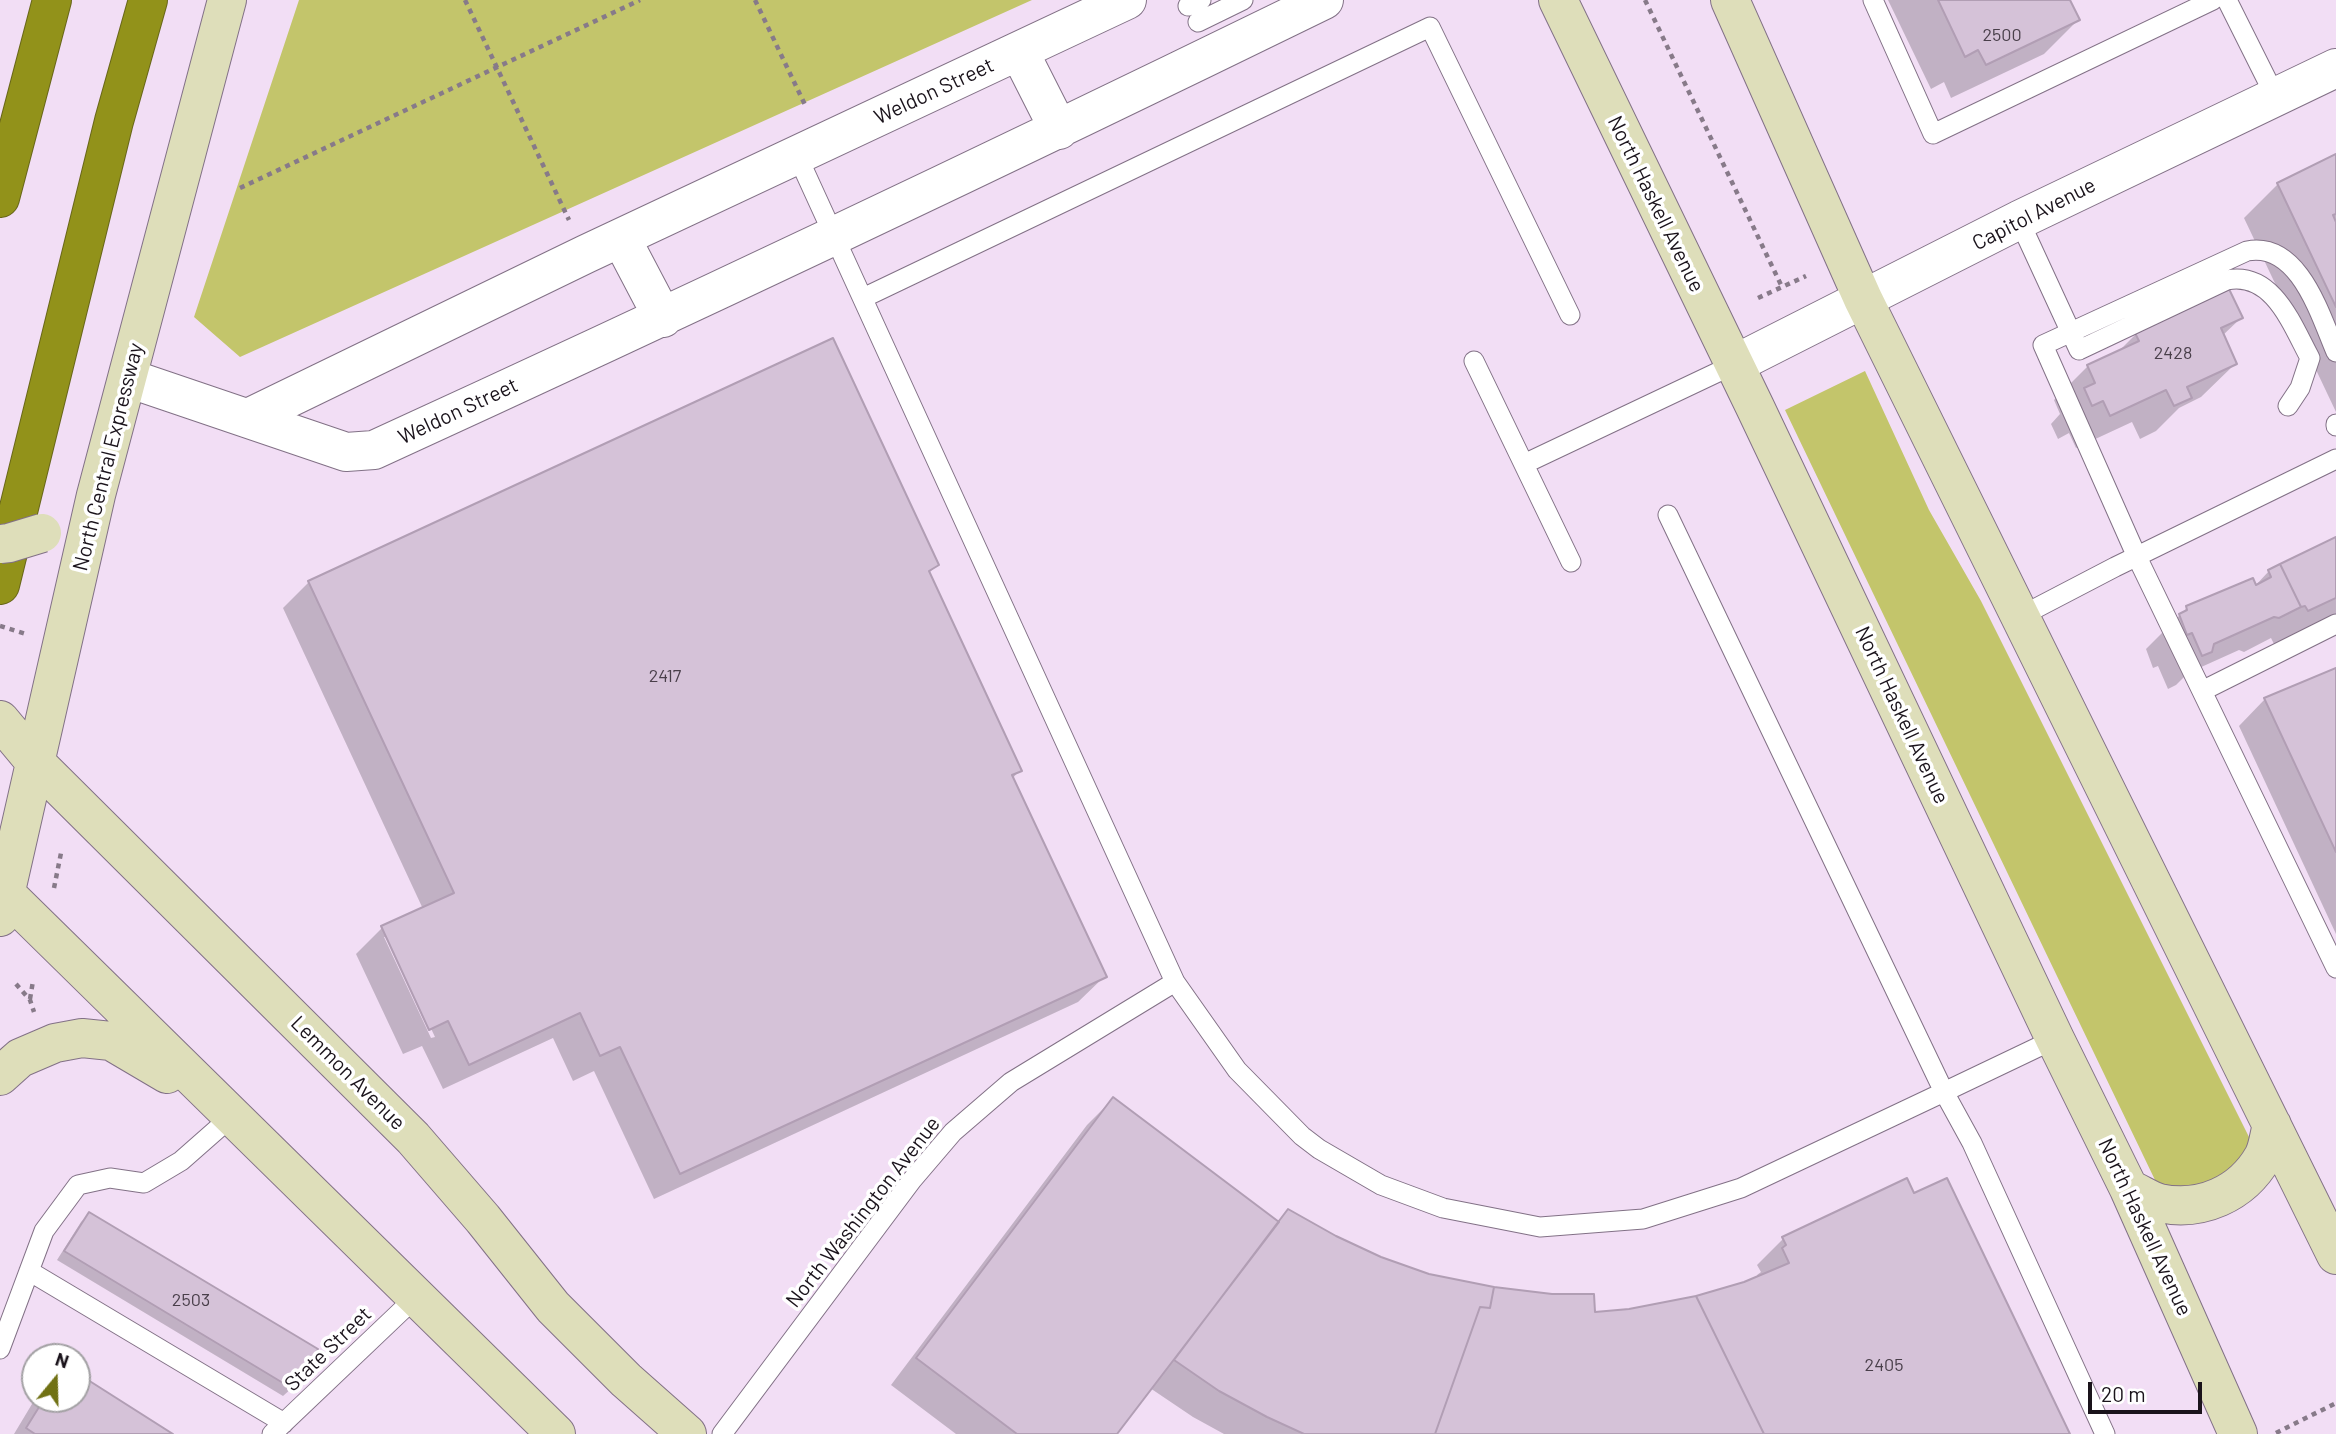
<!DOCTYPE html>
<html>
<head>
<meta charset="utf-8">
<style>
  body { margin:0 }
  #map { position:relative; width:2336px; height:1434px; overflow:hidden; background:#f2def5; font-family:Barlow,sans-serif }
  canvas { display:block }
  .north { position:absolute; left:21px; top:1343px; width:70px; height:70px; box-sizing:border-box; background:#fff; border:2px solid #a3a1a4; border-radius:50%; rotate:19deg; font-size:19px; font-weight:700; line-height:28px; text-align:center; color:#1a131b }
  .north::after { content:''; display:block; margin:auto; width:24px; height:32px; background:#707114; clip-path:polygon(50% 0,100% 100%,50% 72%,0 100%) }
  .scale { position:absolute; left:2088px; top:1382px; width:114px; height:32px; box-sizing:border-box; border:4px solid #1a131b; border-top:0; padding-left:9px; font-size:21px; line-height:24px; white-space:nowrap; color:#1a131b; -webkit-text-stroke:5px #fff; paint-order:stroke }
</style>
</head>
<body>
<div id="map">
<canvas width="2336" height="1434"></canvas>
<div class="north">N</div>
<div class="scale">20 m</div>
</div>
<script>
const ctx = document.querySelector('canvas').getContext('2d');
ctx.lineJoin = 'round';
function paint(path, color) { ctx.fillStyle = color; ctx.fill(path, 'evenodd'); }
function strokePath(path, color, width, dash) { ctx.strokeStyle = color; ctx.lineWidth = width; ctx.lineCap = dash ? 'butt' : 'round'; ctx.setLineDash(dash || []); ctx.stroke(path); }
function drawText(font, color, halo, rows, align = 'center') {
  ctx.font = font + ' Barlow,sans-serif'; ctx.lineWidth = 7; ctx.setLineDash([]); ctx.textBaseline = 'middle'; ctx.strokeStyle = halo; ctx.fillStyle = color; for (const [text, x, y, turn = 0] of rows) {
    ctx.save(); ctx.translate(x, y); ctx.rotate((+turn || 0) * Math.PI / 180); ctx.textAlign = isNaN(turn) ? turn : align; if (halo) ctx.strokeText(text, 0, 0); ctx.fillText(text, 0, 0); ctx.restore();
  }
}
paint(new Path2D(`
  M299 0H1032L240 357 194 317Z
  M1865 371 1929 510 1981 601 2252 1143 2237 1174 2172 1193 2155 1180 1785 410Z`), '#c3c56b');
paint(new Path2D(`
  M1888 0H2068L2078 20 2044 54 1951 98 1944 82 1931 89Z
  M2336 156V412L2244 218 2278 184Z
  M2241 318 2222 336 2235 364 2201 397 2179 408 2156 431 2140 439 2132 422 2076 448 2069 433 2058 439 2051 424 2060 414 2054 400 2088 366 2117 353 2136 334Z
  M2336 539V614L2274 644 2271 638 2244 652 2239 650 2188 673 2176 685 2168 689 2158 666 2153 668 2146 649 2187 608 2255 586 2269 571Z
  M937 565 928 574 1020 770 1012 779 1105 976 1078 1002 654 1199 594 1071 573 1081 553 1038 443 1089 422 1046 403 1054 356 954 382 928 423 909 283 608 309 582ZM384 937H388L435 1037 431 1038Z
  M2336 670V934L2239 726 2265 699Z
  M1113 1099 1277 1223 1288 1211 1335 1238 1381 1259 1429 1275 1594 1314 1663 1305 1745 1284 1758 1278 1757 1275 1761 1272 1757 1265 1783 1239 1913 1196 2068 1434H1224L1193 1417 1150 1388 1115 1434H956L891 1385 1087 1125Z
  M89 1214 292 1388 283 1396 57 1260 81 1222Z
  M77 1375 170 1434H14L35 1399H77Z`), '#0003');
const building = new Path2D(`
  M1938 0H2070L2080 20 1986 65 1978 50 1965 57Z
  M2336 154V214L2333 215 2336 222V307L2277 183Z
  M2229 289 2243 318 2221 328 2237 364 2187 387 2192 398 2174 406 2166 390 2110 416 2103 401 2092 406 2084 388 2095 383 2087 365 2139 341 2135 333Z
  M833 338 939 565 929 571 1022 771 1012 775 1107 977 680 1174 620 1047 600 1056 580 1013 469 1065 448 1021 429 1030 381 926 454 893 308 581Z
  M2336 537V598L2308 611 2305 606 2301 607 2280 564Z
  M2280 564 2301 607 2279 618 2274 617 2214 644 2212 652 2202 656 2192 633 2187 635 2179 614 2187 610 2186 606 2253 578 2256 585 2271 577 2268 570Z
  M2336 668V852L2264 698Z
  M1113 1097 1279 1222 1117 1434H1017L916 1358Z
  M1907 1178 1914 1193 1947 1178 2070 1434H1764L1696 1296 1744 1282 1789 1263 1782 1248 1786 1245 1782 1237Z
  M1288 1209 1336 1236 1381 1257 1429 1274 1494 1287 1490 1308 1480 1307 1435 1434H1304L1267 1417 1219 1391 1174 1360Z
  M89 1212 318 1349 293 1389 64 1251Z
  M1494 1287 1552 1294H1594L1595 1312 1629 1309 1696 1296 1764 1434H1435L1480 1307 1490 1308Z
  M77 1373 173 1434H35L26 1428 44 1399H77Z`);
paint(building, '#d5c2d8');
strokePath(building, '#b19eb4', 2);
const lane = new Path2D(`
  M1873 0 1933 134 2213 0
  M2227 0 2275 96
  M1188 6 1201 0
  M1198 22 1243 0
  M797 155 1175 982 1237 1070 1302 1136 1319 1149 1381 1185 1443 1208 1540 1227 1643 1219 1741 1188 1944 1092 1972 1143 2105 1434
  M2019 220 2079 350 2227 280C2273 271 2292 325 2310 358L2300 388 2288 406
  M863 298 1430 27 1570 315
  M2336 352C2320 315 2299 241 2247 251L2043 345 2137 557 2336 968
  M1474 361 1571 562
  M2336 424V426
  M1524 464 1735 364
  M1668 515 1944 1092 2055 1039
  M2021 616 2115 567 2336 459
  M2202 691 2336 624
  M29 1271 284 1423
  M0 1349 44 1231 78 1185 110 1178 144 1183 181 1161 231 1117
  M272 1434 416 1297
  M722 1434 912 1180 953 1132 1011 1082 1175 982`);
const street = new Path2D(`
  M1019 51 1059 130
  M621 238 663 318
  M1735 364 2019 220 2336 68
  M128 378 346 452 374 450C693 304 1009 154 1324 0
  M248 418 586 254 1127 0`);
const secondary = new Path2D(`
  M1558 0 1755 407 2055 1039 2129 1189 2238 1434
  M1730 0 1863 299 2336 1255
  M0 720 35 762 413 1138 483 1219 553 1307 626 1380 687 1434
  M0 888 556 1434
  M0 917 96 495 227 0
  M0 1076 20 1058 55 1043 82 1038 111 1041 167 1074
  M2129 1189C2139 1193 2149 1200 2159 1203 2201 1212 2242 1194 2263 1157 2268 1148 2269 1135 2272 1125`);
const highway = new Path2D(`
  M0 198 52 0
  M0 585 114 121 148 0`);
strokePath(lane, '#827186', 21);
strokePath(street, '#827186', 40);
strokePath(secondary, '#827186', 40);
strokePath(highway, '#68661a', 40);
strokePath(new Path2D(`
  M465 0 569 220
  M755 0 806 107
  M1645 0 1782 287
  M240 188 640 0
  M1758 298 1806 276
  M0 626 26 634
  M54 888 61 853
  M16 984 30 1000 34 1012
  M30 999 33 981
  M2276 1433 2336 1403`), '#877a89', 4.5, [5, 5]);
strokePath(lane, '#fff', 19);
strokePath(street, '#fff', 38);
strokePath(secondary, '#dedeba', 38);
strokePath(highway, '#92921a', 38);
const secondaryBridge = new Path2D(`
  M0 544 9 543 42 533`);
strokePath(secondaryBridge, '#827186', 40, []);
strokePath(secondaryBridge, '#dedeba', 38);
drawText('18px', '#493f4a', null, [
  ["2500",2002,35],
  ["2428",2173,353],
  ["2417",665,676],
  ["2503",191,1300],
  ["2405",1884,1365]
]);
drawText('21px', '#1a131b', '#fff', [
  ["Weldon Street",934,91,-25],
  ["North Haskell Avenue",1656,204,64],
  ["Capitol Avenue",2034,214,-27],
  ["Weldon Street",458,411,-25],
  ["North Central Expressway",108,457,-76],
  ["North Haskell Avenue",1902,715,65],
  ["Lemmon Avenue",348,1073,45],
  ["North Washington Avenue",863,1212,-52],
  ["North Haskell Avenue",2145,1227,65],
  ["State Street",328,1349,-44]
]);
</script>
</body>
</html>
